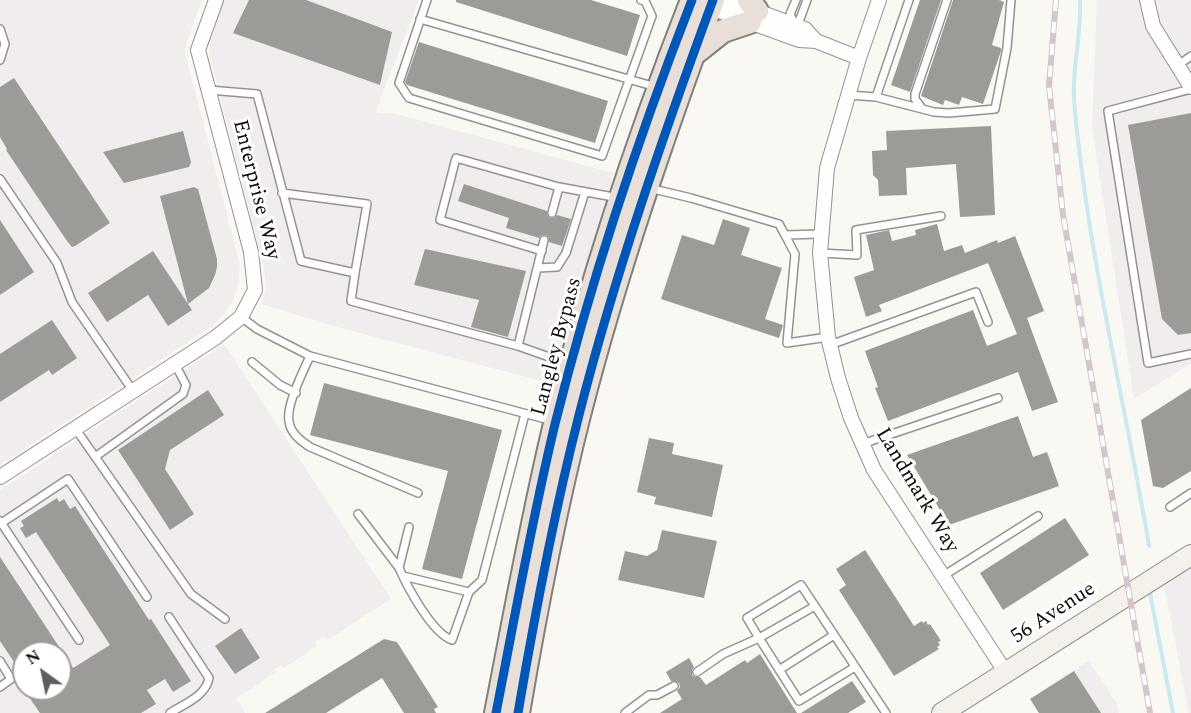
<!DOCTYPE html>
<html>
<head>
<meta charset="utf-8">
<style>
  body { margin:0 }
  #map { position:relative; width:1191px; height:713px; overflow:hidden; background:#faf8f2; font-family:Spectral,serif }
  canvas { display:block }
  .north { position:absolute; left:12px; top:641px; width:60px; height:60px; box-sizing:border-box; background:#fff; border:2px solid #9e9e9e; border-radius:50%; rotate:327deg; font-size:16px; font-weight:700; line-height:24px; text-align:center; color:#0d0d0d }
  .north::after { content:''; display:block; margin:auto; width:21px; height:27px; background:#605f5d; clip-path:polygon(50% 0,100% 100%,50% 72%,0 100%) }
</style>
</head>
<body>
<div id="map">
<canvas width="1191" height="713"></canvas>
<div class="north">N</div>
</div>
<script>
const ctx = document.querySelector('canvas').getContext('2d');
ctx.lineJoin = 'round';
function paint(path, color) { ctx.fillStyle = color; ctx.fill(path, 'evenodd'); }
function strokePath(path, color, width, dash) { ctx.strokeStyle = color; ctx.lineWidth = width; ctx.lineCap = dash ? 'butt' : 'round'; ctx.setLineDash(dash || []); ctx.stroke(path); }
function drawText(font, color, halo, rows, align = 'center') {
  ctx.font = font + ' Spectral,serif'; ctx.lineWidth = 6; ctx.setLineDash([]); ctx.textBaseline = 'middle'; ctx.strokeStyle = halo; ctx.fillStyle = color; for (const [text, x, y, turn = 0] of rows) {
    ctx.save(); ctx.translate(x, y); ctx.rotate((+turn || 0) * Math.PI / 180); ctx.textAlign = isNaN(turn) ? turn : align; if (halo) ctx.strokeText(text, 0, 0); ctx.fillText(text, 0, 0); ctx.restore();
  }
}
paint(new Path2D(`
  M0 0H202L186 44 185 53 240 265 238 285 233 301 223 316 211 327 0 465Z
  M224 0H419L375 112 396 114 613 173 606 211 566 338 545 382 330 325 262 304 266 286 264 269 209 52 211 38Z
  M1097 0H1191V363L1134 399 1092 127Z
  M224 344 391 599 327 640 324 636 315 642 317 646 284 668 281 665 274 669 276 672 236 698 245 713H0V490ZM24 653H60V689H24Z
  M1191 567V713H1189L1164 584Z
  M1089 661 1117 704 1119 713H1039L1030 699Z`), '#f1ecee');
strokePath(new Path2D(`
  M1080 0C1082 33 1072 67 1074 100 1087 250 1124 397 1149 546
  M1150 593 1173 713`), '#cce9f1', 4);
paint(new Path2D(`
  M249 0H306L392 32 380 85 233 33Z
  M456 0H591L640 15 627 56 456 2Z
  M920 0H941L910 92 891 85Z
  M953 0H999L1004 2 992 45 1001 48V51L983 104 962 97 959 105 945 100 943 105 921 96Z
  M419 42 608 101 595 143 407 85 405 82Z
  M14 78 110 223 75 246 72 247 67 241 32 189 6 150 7 149 0 137V87Z
  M1191 113V333L1178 335 1162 319 1128 125Z
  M991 126 995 215 960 217 956 164 906 168 907 195 879 196 878 180 873 175 872 151 887 150 886 131Z
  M183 131 191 162 189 167 124 183 103 152Z
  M464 184 547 211V215L550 218H554L557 215 571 219 562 246 549 242V238L546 235H542L539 238 506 228 509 218 458 201Z
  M194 187 198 189 217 259V267L215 275 209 288 188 304 160 196Z
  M723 219 750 228 741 255 782 268 765 319 783 325 779 338 661 299 682 235 714 245Z
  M0 220 34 272 0 295Z
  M937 224 944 251 962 245 965 253 997 240 998 243 1015 236 1044 311 1027 318 1058 402 1032 411 1018 372 888 421 875 388 878 387 865 351 973 310 987 346 1017 334 988 263 879 305 882 311 866 317 854 277 874 270 866 235 889 230 892 241 916 235 915 230Z
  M425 249 526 271 508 337 471 327 479 300 414 285Z
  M153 251 192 310 168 326 148 295 107 322 88 293Z
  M52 320 77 358 52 375 49 370 0 402V354Z
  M324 383 502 430 462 579 422 569 448 471 310 435Z
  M1191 388V471L1163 488 1153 486 1141 420Z
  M208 390 224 415 170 450 165 469 194 514 170 530 118 450Z
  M1018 416 1033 457 1047 452 1059 486 949 525 907 455Z
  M649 438 674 443 672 454 723 465 712 517 654 504 656 497 637 492Z
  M57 498 59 502 64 499 70 509 75 506 149 620 151 619 191 681 173 692 165 679 147 690 156 704 141 713H40L29 697 34 693 32 689H60V653H24V677L0 641V557L73 668 110 645 36 532 26 538 20 528 24 526 21 521Z
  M1065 518 1089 555 1003 610 980 573Z
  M662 530 717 541 704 598 618 580 625 551 647 556 657 550Z
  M865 550 914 626 922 621 923 623 926 621 928 625 930 624 941 641 938 642 940 645 937 647 939 649 894 676 839 590 846 585 836 569Z
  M241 628 260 658 235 674 215 646Z
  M384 639 397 642 438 707 434 709 436 713H404L382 678 326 713H265Z
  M760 654 797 713H660L682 699 677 691 680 687 679 683 671 681 666 672 689 658 694 667 692 670V675L695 677H700L706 685 745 660 747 663Z
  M1074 671 1101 713H1039L1030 699Z
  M852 681 866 702 848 713H801Z`), '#9d9b98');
const service = new Path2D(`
  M427 0 399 83 409 98 602 156 652 16 645 1 641 0
  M796 0 790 14 795 25 800 19 807 0
  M420 19 656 87
  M0 29 5 44 0 60
  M1177 66 1191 56
  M1191 89 1108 111 1148 363 1191 354
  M209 90 257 94 301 261 355 273 351 301 518 346
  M848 95 876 97 934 112 949 113 995 109 1007 48 1011 0
  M876 97 909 0
  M921 107 915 99V94L947 0
  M0 179 57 263 72 302 133 391
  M649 188 691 198 779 224 785 235 820 234
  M282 193 367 204 355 273
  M552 213 559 187 619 198
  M785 235 795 254 787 343 828 337
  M544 240 518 346 569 364
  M542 251 440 220 456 158 559 187
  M820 253 857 255 856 230 941 216
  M538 268 557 267 566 253 585 192
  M241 317 257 329 310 356 553 421
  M830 345 976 292 988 322
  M310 356C303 372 286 405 289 421 290 433 301 441 310 447L418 493
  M252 362 280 385 296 393
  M75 428 191 594 225 619
  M862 444 998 398
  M95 457 183 394 186 385 175 364
  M1170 507 1191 493
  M358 514 399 568
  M0 521 79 640
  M0 524 68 479 147 597
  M409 527 399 568C408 588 432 633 452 640L469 592 482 580 525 414
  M403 576 469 592
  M943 576 1038 516
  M815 606 759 638 747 618 801 585 886 713
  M169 617 209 678C206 696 184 704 170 713
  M0 661 11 679 0 687
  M779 670 834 635
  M697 672 723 654 759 638 799 701 855 667
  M625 713 649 695H657L674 686`);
const minor = new Path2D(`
  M728 0 805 29 816 41
  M879 0 859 58 827 168 820 253 828 337 838 378 851 418 874 470 1006 673
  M1147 0 1153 26 1191 87
  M705 6 799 40 816 41 859 58
  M0 477 215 338 241 317 255 290 251 252 198 50 216 0`);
const secondary = new Path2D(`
  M942 713 1191 555`);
const trunk = new Path2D(`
  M749 0 757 11
  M694 54 723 31 750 22
  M496 713C515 616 532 519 555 424 591 280 638 138 692 0
  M518 713C535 613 554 513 579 415 615 274 663 136 713 0`);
strokePath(service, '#949390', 10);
strokePath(minor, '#949390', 16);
strokePath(secondary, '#8a8987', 22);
strokePath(trunk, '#81807d', 26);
strokePath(service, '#fefefd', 7);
strokePath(minor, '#fefefd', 14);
strokePath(secondary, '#f4f1ea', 20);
strokePath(trunk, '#e8e0d8', 22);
const rail = new Path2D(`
  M1056 0 1049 86 1063 215 1150 713`);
strokePath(rail, '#d5c6c8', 6);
strokePath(rail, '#fff', 4, [11]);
strokePath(new Path2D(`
  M496 713C515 616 532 519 555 424 591 280 638 138 692 0
  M518 713C535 613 554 513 579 415 615 274 663 136 713 0`), '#0057b8', 9);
drawText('21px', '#0d0d0d', '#fff', [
  ["Enterprise Way",255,190,76],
  ["Langley Bypass",558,347,-75],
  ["Landmark Way",916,491,59],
  ["56 Avenue",1054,614,-33]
]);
</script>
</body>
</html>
